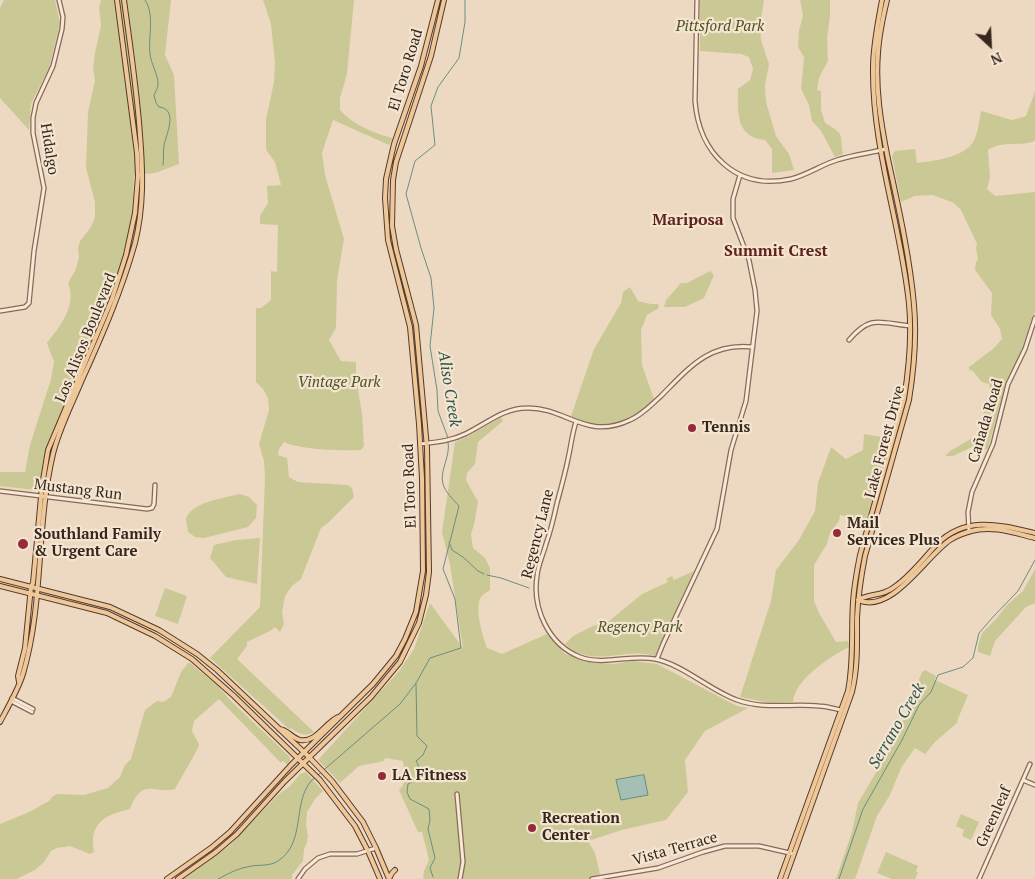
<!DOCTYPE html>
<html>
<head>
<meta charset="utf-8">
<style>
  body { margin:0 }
  #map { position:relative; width:1035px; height:879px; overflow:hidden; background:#edd9c2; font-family:"PT Serif",serif }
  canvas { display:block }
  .north { position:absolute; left:965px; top:20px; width:50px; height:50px; -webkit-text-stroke:4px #f4e5d1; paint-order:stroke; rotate:155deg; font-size:14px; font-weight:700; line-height:20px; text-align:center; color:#36261d }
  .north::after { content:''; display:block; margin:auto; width:18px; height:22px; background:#36261d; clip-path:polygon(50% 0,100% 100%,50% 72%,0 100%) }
</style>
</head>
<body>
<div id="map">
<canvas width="1035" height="879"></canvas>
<div class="north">N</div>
</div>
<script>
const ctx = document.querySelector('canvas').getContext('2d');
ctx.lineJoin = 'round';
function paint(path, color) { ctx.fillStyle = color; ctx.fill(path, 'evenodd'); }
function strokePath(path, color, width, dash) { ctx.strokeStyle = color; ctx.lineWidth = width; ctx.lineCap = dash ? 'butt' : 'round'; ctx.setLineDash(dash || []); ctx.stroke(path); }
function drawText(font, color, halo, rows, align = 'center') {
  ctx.font = font + ' "PT Serif",serif'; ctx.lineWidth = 4.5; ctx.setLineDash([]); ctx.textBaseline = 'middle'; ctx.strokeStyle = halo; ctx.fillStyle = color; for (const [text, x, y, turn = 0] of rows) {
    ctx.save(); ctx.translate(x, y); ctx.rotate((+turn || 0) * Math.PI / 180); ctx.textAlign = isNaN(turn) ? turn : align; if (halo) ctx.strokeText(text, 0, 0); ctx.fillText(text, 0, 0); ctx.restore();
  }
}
paint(new Path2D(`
  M4 0H55L60 23 49 68 31 104 29 130 0 98V8Z
  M101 0H171L165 55 174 75 179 164 155 173 134 175 132 219 122 258 103 315 50 439 38 487 35 490 0 486V472H25L30 445 51 379 54 362 47 343C60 326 77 306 68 283L75 271 79 258 78 248 80 241 91 227 95 217V202L86 168 88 112 95 80 93 68 95 53 101 25 99 7Z
  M263 0H354L347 74 340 98V110C352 124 375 134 393 138L389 145 333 120 322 153 325 175 344 239 337 281 336 328 329 340 341 361 356 362V377L362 414 364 446 361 450C341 451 302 450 284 442L279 449 278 455 287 458 289 477 298 482 348 485 352 488 354 497 328 523 321 528 301 579 292 586 285 596 282 613 284 624 280 632 275 627 270 631 247 642V646L237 659 314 732C305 737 299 734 291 728L289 729 210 658 260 607 265 478 264 461 259 444 269 410 268 398 263 389 256 382V308H261L271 300V271L277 272 278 225 260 224V216L268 203 267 186 281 185 275 162 266 150V119L274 82 275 62 271 24Z
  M700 0H764L760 26 761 40 769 64 765 85 766 102 776 136 789 154 794 170 772 173V149L765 140C735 137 738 112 738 89L750 80 753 69 749 57 741 54 700 51Z
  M800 0H830V16L827 38 828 61 819 78 817 90 821 91V110L825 123C846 135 839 133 843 154L835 157 821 131 812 121 809 105 801 89 804 57 798 47 799 31 803 15Z
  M1035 90V141C1019 147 1003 140 988 150L990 178 987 189 995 196 1035 192V311L1022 353 1007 379 988 448 986 450 980 445H976L953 456H945L950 451 979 434C980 428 979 422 982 417 986 407 992 395 989 384L982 382 973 371 969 370V367L993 349 1002 339 1000 329 991 315 992 293 975 270 976 262 978 259 976 248 977 244 961 210 954 203 933 195 915 196 901 202 892 156 895 151 915 149 917 163C933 161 958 158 970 146 978 138 979 121 981 111L1012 120 1026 116C1029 107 1033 99 1035 90Z
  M710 271 714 275 704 298 685 307H664L666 300 681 283H687Z
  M630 287 638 301 651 304H658L659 308 647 315 641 330 642 365 655 402 631 420 608 426 586 425 571 416 594 349 621 303 623 292Z
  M501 417 503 421 478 442 475 464 467 473 466 480 478 502 475 520 471 535 473 548 485 558 490 568V590C487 592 483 594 481 597 474 608 483 637 487 648L502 654 547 634 565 654 598 663 614 664 633 661 657 664 737 706 748 708 705 731 685 760 688 792 666 820 622 830 588 841 595 853 601 879H423L424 871 429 860 422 832H418L399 790C408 781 404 772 403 761L385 758 384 761 359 766 340 783 318 760 399 671 414 649 430 603 463 648 450 565 442 532 455 442 467 437Z
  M864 434 881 437 888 443 866 522 840 515 839 521 830 533 827 544 814 565V601L819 613 836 642 848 641 849 647C831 656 794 680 793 702L770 703 740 697 771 601 776 570 799 540 815 511 818 483 831 447 846 459 863 450Z
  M240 494 249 497 257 505 256 518 248 527 204 538 195 537 188 532 186 519C191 502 224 498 240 494Z
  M260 538 257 584 226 577 210 558 214 545 236 540Z
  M1035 569V603L1026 607 995 641 990 656 978 652V645L982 633 996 619 1007 605 1023 591Z
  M694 571 655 656C625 646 593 670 565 644L573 636 593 626 609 621 642 594 668 582 666 579 672 576 674 580Z
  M165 588 187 596 178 624 155 616Z
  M189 662 219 687 231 701 290 757V761L287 765 283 761 281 763 219 699 194 721 192 731C194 735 198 741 199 745 199 748 178 783 175 789 154 795 143 776 130 809 104 815 89 823 94 852L90 854 70 846 57 848 51 851 44 862 35 870 17 879H0V824L29 812 49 801 53 796 58 794 84 795 108 788 120 777 125 765 131 759 145 710 157 701 163 702 171 697 181 672Z
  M925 670 936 676 935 680 968 695 957 721 958 722 935 742 925 754 915 748 901 768 890 795 877 816 855 879H836L852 832 858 803 896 739 922 672Z
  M306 772 323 791 315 799 307 812 306 825 308 836 307 843 304 849 303 861 292 875V879H183L229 846 279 794 290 786 300 774Z
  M961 814 979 822 971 840 962 836 964 830 956 826Z
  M886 852 918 866 916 871 918 873 915 879H892L877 873Z`), '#cac996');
const water = new Path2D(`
  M644 775 648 795 621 800 616 780Z`);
paint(water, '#a4bfb3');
strokePath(water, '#6b8d80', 1);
strokePath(new Path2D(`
  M145 0C155 14 148 37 150 54 151 64 158 74 158 84 158 88 156 91 154 95L156 103 159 107C178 109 167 133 164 145 163 151 164 159 163 165
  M448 438 438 411 437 390 430 346 434 308 431 278 421 248 406 194 415 161 435 145 431 106 438 87 459 58 465 22V0
  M449 542 452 550 463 557 478 571 484 574
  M487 575 501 578 529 588
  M416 684 417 736 427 746 423 755 416 761C422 770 418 780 408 784L407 792 410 799 429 809 430 820 428 829 435 858 430 868 433 877
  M218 879C228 874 236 869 247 867 257 864 269 867 278 861 306 843 292 804 311 781L400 704 416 683 430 658 461 648 455 599 443 569 459 506C454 500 445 492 443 484 439 471 451 456 448 442
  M839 879 863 809 902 740 919 705 931 692 938 675 963 667 973 658 979 633 992 618 1018 591 1035 560`), '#6b8d80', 1);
const minor = new Path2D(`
  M697 0 695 101C699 153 736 191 791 179 807 175 821 165 837 160 853 155 870 153 886 149
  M0 311 25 307 29 303 34 251 44 188 33 133V118L36 103 53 66 62 29 63 17 59 0
  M849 340C871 314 880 323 910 326
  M576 422C572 434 571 446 568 459 565 474 561 488 557 503 554 517 551 530 546 544 543 555 538 565 537 576 532 609 549 645 580 657 605 666 630 654 655 659 682 664 711 691 737 700 766 710 790 703 819 706 827 706 834 709 842 710
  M420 444C436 442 451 441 465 434 486 424 503 408 527 408 566 407 586 441 630 420 642 415 651 405 660 397 689 368 709 342 753 347
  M0 491 147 509 152 508 154 504 155 485
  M969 532 968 512 972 492 993 444 1008 384 1025 349 1035 318
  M657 659 663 644 717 529 731 450 746 401 757 311 755 290 749 260 733 218V199L740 175
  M12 698 33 709
  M11 701 32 712
  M1023 780 1035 785
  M457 794 463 862 460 879
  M298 879 305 869 318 858 330 854H357L376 848
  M592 879 658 868 703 852 725 846H759L794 854
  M979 879 1030 764`);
const major = new Path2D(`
  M0 579 110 607 159 630 197 654 217 670 309 757 332 781 363 822 376 848 389 879
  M0 586 107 613 155 636 192 659 234 696 320 780 355 826 368 851 380 879
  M858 600C892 615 926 556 950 540 956 536 964 533 971 531 993 525 1014 533 1035 538
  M858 600C869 593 883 597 897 585 912 574 924 558 937 544 966 515 1000 525 1035 533
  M19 682 18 676 25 648 31 587 33 583 42 486 48 450 112 299 126 255 135 213 138 176 137 153 117 0
  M0 722C8 707 18 690 23 674 44 603 36 526 53 454 59 429 72 404 82 380 102 336 122 290 135 243 144 207 143 172 140 135 137 90 130 45 124 0
  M279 729C287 729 292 738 300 740 316 743 325 723 338 717
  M167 879 211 848 230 832 291 765 373 684 396 656 405 639 416 612 423 571 422 478 419 424 410 327 388 240 385 198 386 179 394 144 421 66 438 0
  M178 879 216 852 237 834 285 781 371 697 400 662 419 623 426 595 429 572 427 448 416 325 396 249 392 226 393 180 396 162 431 56 444 0
  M389 879 392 873 395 870
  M780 879 848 691C854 660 851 633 853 602 854 586 857 570 860 555L904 399C909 368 912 336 909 304 901 225 872 148 873 68 873 45 878 22 882 0
  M785 879 852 692C858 667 857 644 857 618 858 597 861 577 865 556L909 400C914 369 917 337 914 305 910 258 898 205 888 159 881 124 875 88 878 53 879 35 883 17 887 0`);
strokePath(minor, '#866a59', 5.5);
strokePath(major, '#543a2e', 6);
strokePath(minor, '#f8e8d5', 3);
strokePath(major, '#efc89a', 4);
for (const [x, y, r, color] of [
  [692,428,5,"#932b3b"],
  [837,533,5,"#932b3b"],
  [23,544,6,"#932b3b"],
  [382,776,5,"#932b3b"],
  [532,828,5,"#932b3b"]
]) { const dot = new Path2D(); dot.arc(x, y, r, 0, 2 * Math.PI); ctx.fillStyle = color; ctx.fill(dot); strokePath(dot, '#f4e5d1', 2); }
drawText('italic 15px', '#4d5224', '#f4e5d1', [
  ["Pittsford Park",720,27],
  ["Vintage Park",339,383],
  ["Regency Park",640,628]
]);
drawText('15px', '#36261d', '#f4e5d1', [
  ["El Toro Road",406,70,-73],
  ["Hidalgo",49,149,81],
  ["Los Alisos Boulevard",86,338,-68],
  ["Cañada Road",986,421,-73],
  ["Lake Forest Drive",885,442,-75],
  ["El Toro Road",410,486,-92],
  ["Mustang Run",78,490,7],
  ["Regency Lane",538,534,-76],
  ["Greenleaf",994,817,-66],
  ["Vista Terrace",675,849,-16]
]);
drawText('bold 15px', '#36261d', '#f4e5d1', [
  ["Tennis",702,428],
  ["Mail",847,524],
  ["Services Plus",847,541],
  ["Southland Family",34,535],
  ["& Urgent Care",34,552],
  ["LA Fitness",392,776],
  ["Recreation",542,819],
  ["Center",542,836]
], 'left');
drawText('bold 16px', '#61221e', '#f4e5d1', [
  ["Mariposa",688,220],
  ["Summit Crest",776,251]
]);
drawText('italic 16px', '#2d554d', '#f4e5d1', [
  ["Aliso Creek",449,389,81],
  ["Serrano Creek",897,726,-60]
]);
</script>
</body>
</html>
